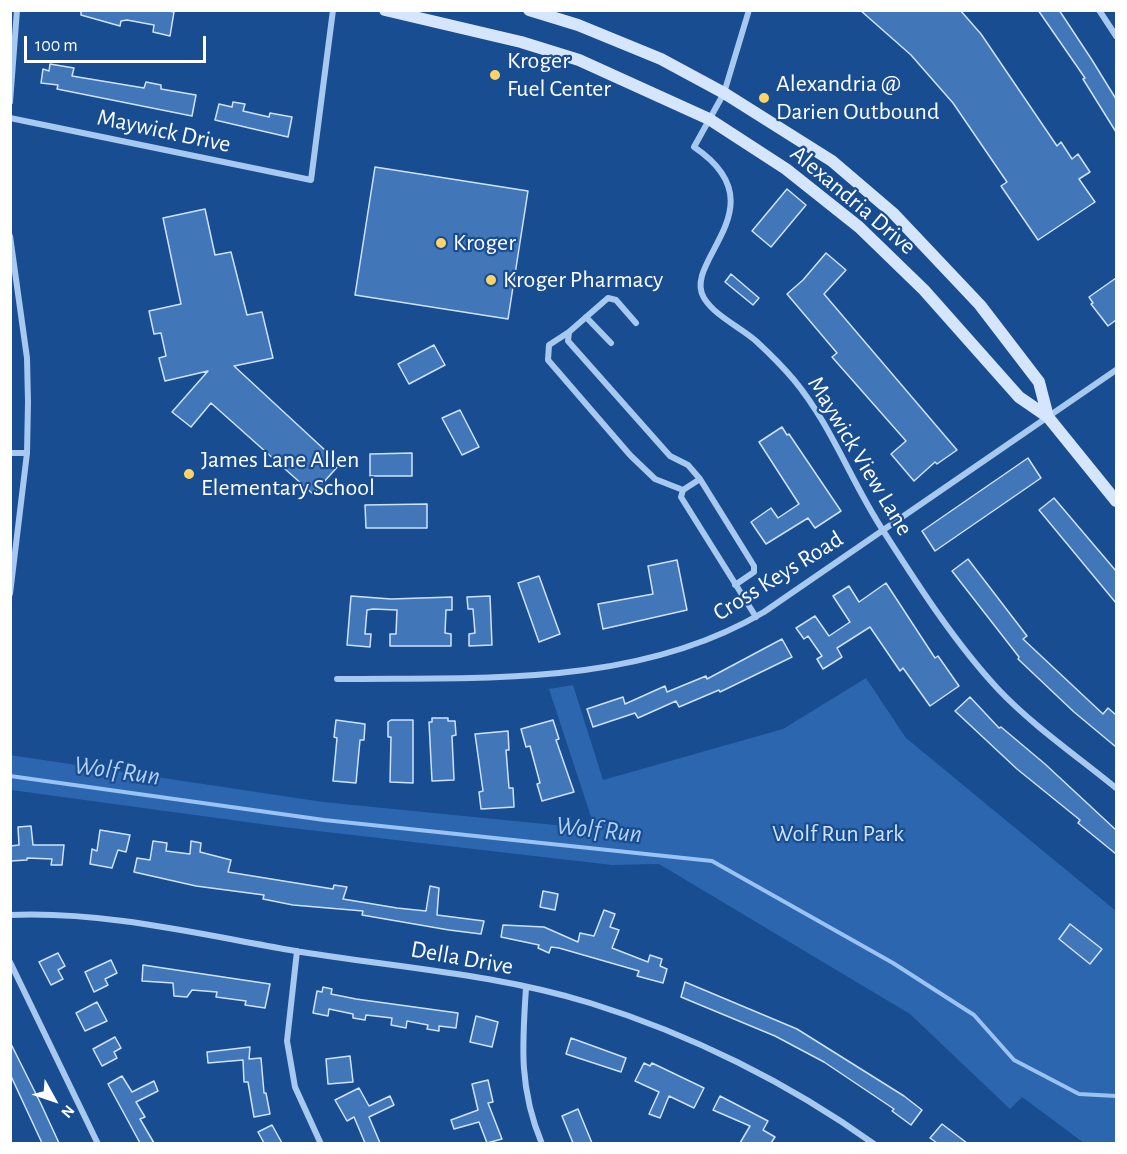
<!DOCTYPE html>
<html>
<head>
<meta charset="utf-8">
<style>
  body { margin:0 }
  #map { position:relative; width:1127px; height:1154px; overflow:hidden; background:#194d91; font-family:"Alegreya Sans",sans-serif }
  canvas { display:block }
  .frame { position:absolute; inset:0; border:12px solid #fff; pointer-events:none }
  .north { position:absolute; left:24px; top:1070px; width:60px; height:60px; -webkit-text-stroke:4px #194d91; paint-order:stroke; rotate:130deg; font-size:16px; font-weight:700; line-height:24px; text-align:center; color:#fff }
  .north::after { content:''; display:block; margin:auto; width:21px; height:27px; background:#fff; clip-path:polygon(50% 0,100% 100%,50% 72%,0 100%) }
  .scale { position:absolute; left:24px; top:36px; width:182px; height:27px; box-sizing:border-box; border:3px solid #fff; border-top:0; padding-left:8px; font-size:18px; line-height:21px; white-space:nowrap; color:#fff; -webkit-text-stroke:4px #194d91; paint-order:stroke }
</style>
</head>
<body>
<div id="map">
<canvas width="1127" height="1154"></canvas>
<div class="frame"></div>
<div class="north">N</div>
<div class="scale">100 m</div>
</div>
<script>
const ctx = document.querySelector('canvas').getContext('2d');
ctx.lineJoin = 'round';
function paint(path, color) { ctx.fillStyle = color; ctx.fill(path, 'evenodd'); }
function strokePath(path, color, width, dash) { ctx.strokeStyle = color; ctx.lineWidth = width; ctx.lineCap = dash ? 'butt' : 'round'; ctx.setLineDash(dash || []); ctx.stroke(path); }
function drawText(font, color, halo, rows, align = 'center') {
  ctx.font = font + ' "Alegreya Sans",sans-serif'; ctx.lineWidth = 4.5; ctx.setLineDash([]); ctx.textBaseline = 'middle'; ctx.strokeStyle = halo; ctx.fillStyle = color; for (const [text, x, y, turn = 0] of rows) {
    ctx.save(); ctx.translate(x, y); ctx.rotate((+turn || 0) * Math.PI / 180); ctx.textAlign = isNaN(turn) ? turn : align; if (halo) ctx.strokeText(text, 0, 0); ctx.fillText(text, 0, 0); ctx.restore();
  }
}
paint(new Path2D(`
  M866 678 906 738 1116 911V1143H1084L1022 1097 1010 1109 910 1014 659 864 612 865 283 827 11 790 10 755 323 802 595 829 549 689 573 685 603 780 783 729Z`), '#2b66af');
strokePath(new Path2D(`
  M10 776 324 820 712 861 893 963 974 1015 1014 1060 1079 1094 1116 1096`), '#9ac2f2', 4);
const building = new Path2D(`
  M81 10H165L174 12 170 36 153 32 154 25 127 20 121 21 120 26 81 15Z
  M860 10H960L981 34 1057 146 1061 142 1072 159 1078 154 1090 172 1079 179 1095 202 1038 240 1001 186 1007 182 953 103 911 55Z
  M1038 10H1059L1092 60 1116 99V132L1083 79 1085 78Z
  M50 64 74 68 72 76 144 88 146 82 161 85V89L196 95 192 116 57 89 58 85 41 83 43 69 49 71Z
  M233 102 245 104 243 111 269 117 270 113 292 117 288 137 215 120 219 104 232 107Z
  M375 167 528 191 508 319 355 295Z
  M787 189 806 205 771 247 752 231Z
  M205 209 215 255 231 252 247 315 262 312 273 358 234 366 340 464 313 494 211 403 191 427 172 412 208 371 165 381 159 358 166 356 161 333 154 334 149 311 181 304 163 218Z
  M826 253 846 270 824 294 957 450 937 464 935 462 914 481 891 454 906 441 832 357 837 353 787 294 803 280Z
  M731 274 759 298 753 305 725 282Z
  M1116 278V320L1108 326 1091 304 1093 303 1089 297Z
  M434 345 445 365 409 384 398 364Z
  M460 410 479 447 462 455 442 418Z
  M782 427 787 435 789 434 841 511 815 528 808 518 766 544 751 522 771 508 778 518 799 504 759 442Z
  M412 453V476H370V454Z
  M1028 458 1041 478 935 551 922 531Z
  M1054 498 1116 571V603L1039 510Z
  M427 504V528H366L365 505Z
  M968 559 1027 636 1023 639 1103 714 1108 708 1116 715V747L1074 712 1018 659 1019 657 952 571Z
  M677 560 687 610 603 629 598 604 653 594 648 566Z
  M539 576 560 634 539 642 518 583Z
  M886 583 935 658 938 656 959 686 930 706 903 668 900 671 870 627 837 648 842 657 823 669 817 659 822 656 808 636 804 639 796 628 815 616 829 636 850 622 833 596 849 586 859 602Z
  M351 596 391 599 452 597V610H446L445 633 451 634V646H390V634H396L397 610 373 609 367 610 365 634H371L370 647 347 645Z
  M490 596 492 645 469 646V634L475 633 473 609H468L467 597Z
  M782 639 792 657 720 692 719 690 679 707 676 701 638 718 635 713 593 727 587 709 623 697 625 704 665 686 667 692 706 676 707 679Z
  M970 697 999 728 1001 727 1045 764 1116 830V854L1078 823 1080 820 1017 769 955 711Z
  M432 718H448V721H455L456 735 452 736 454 780 432 781 429 722H432Z
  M336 720 365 724 364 740H360L356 783 333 781 337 738 334 737Z
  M391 720H413V783L390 782 391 737H388V722Z
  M553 720 559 739 556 740 574 792 542 801 537 784 540 783 530 746 526 747 521 729Z
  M508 731 509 750H506L509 788H513L514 807 481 809 479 792 483 791 475 734Z
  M31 826 33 845H64L62 865H51L52 859 27 858V860L10 861V846L19 845 18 827Z
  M100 830 130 835 126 852 118 850 112 868 90 864 92 849 97 851Z
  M153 841 167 843 166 851 190 854 191 841 201 843 200 852 231 860 228 872 333 889 334 885 347 887 343 899 397 908 426 911 430 886 439 888 437 915 484 921 481 934 449 930 362 915 363 911 293 905 263 899 264 895 196 886 134 872 137 858 150 860Z
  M543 891 558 894 555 910 540 907Z
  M604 910 615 914 610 927 619 930 612 948 648 962 650 955 662 959 660 966 667 969 663 983 637 976 639 971 559 948 551 947 549 953 538 948 539 945 501 937 503 925 544 927 578 942 580 933 594 936Z
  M1070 924 1102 949 1090 964 1059 939Z
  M58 953 65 966 58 970 63 979 51 985 39 962Z
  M111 960 117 973 105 979 108 985 94 992 85 972Z
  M143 965 270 984 265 1008 245 1005 246 1001 216 997 217 992 192 990 187 997 174 996 173 983 142 981Z
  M685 982 797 1029 904 1096 922 1110 911 1125 892 1111 894 1109 824 1062 775 1036 681 997Z
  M323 987 332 989 331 994 356 999 458 1013 456 1028 439 1026V1031L427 1029 428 1025 407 1021 406 1028 391 1025 392 1018 366 1015 365 1020 353 1018V1014L329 1009 328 1016 313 1013 317 991 322 992Z
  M97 1002 107 1021 85 1031 76 1013Z
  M476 1016 498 1022 492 1047 470 1042Z
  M115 1037 121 1048 114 1052 117 1058 102 1066 93 1049Z
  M571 1038 626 1058 621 1072 566 1054Z
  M10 1042 41 1104 59 1143H42L10 1074Z
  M250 1047 249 1059 261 1058 264 1093H266L270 1114 254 1117 248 1082H244L243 1060 208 1063 207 1052Z
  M350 1056 353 1082 328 1084 326 1059Z
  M644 1063 650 1066 652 1063 704 1088 694 1108 669 1096 660 1118 649 1114 659 1092 635 1081Z
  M122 1076 132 1092 154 1081 158 1091 136 1102 145 1117 140 1119 154 1143H140L108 1084Z
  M488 1080 493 1102 488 1103 502 1139 487 1143 479 1122 454 1129 451 1120 478 1110 472 1084Z
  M359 1088 369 1106 390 1096 394 1105 369 1117 380 1143H365L354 1117 347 1121 335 1100Z
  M720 1096 768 1121 763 1130 775 1137 771 1143H740L750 1126 713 1110Z
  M578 1109 592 1143H573L562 1116Z
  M942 1124 967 1143H937L930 1138Z
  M272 1125 282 1143H264L258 1132Z`);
paint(building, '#4176b9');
strokePath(building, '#cee2fb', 1.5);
strokePath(new Path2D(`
  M749 10 724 93 694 147C782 206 681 261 704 298 715 316 740 327 756 341 769 353 783 367 794 380 832 426 851 482 884 532 918 585 955 643 998 689 1033 726 1077 756 1116 788
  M1099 10 1116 36
  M10 102 17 10
  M10 118 311 180 333 10
  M10 236 27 358 28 402 27 453 10 594
  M586 317 611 343
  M636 323 616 300 608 298 569 332 568 341 670 456 688 465 700 479 683 490 681 497 756 617
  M569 332 549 345 548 360 630 455 655 479 683 490
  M10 453H27
  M700 479 754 566V572L735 585
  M337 679C480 677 636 688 764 612L1116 370
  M10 915C104 911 198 934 290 950 389 967 493 973 590 1003 690 1034 789 1083 874 1144
  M297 951 287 1041 295 1087 321 1144
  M10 962 98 1144
  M526 988C522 1046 519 1089 542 1144`), '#a7c8ef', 6);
strokePath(new Path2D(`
  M385 10 521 42 579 60 709 119 786 169 859 227 924 290 1019 397 1048 417 1116 501
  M529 10 578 25 661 59 724 93 832 161 894 214 980 305 1039 382 1048 417`), '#d5e5fb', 12);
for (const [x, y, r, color] of [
  [495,75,6,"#ffd365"],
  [764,98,6,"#ffd365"],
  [441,243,6,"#ffd365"],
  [491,280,6,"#ffd365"],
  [189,474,6,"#ffd365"]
]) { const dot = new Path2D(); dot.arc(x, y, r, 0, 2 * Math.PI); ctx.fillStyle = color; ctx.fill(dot); strokePath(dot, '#194d91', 2); }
drawText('24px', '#fff', '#194d91', [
  ["Kroger",507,61],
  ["Fuel Center",507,89],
  ["Alexandria @",776,84],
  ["Darien Outbound",776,112],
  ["Kroger",453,243],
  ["Kroger Pharmacy",503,280],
  ["James Lane Allen",201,460],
  ["Elementary School",201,488]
], 'left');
drawText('24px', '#fff', '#194d91', [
  ["Maywick Drive",164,131,12],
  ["Alexandria Drive",853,200,40],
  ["Maywick View Lane",860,456,59],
  ["Cross Keys Road",778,576,-32],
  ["Della Drive",462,958,10]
]);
drawText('24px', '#cee2fb', '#194d91', [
  ["Wolf Run Park",838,834]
]);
drawText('italic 26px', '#b3d2f6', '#194d91', [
  ["Wolf Run",117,771,8],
  ["Wolf Run",599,830,6]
]);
</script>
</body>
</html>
